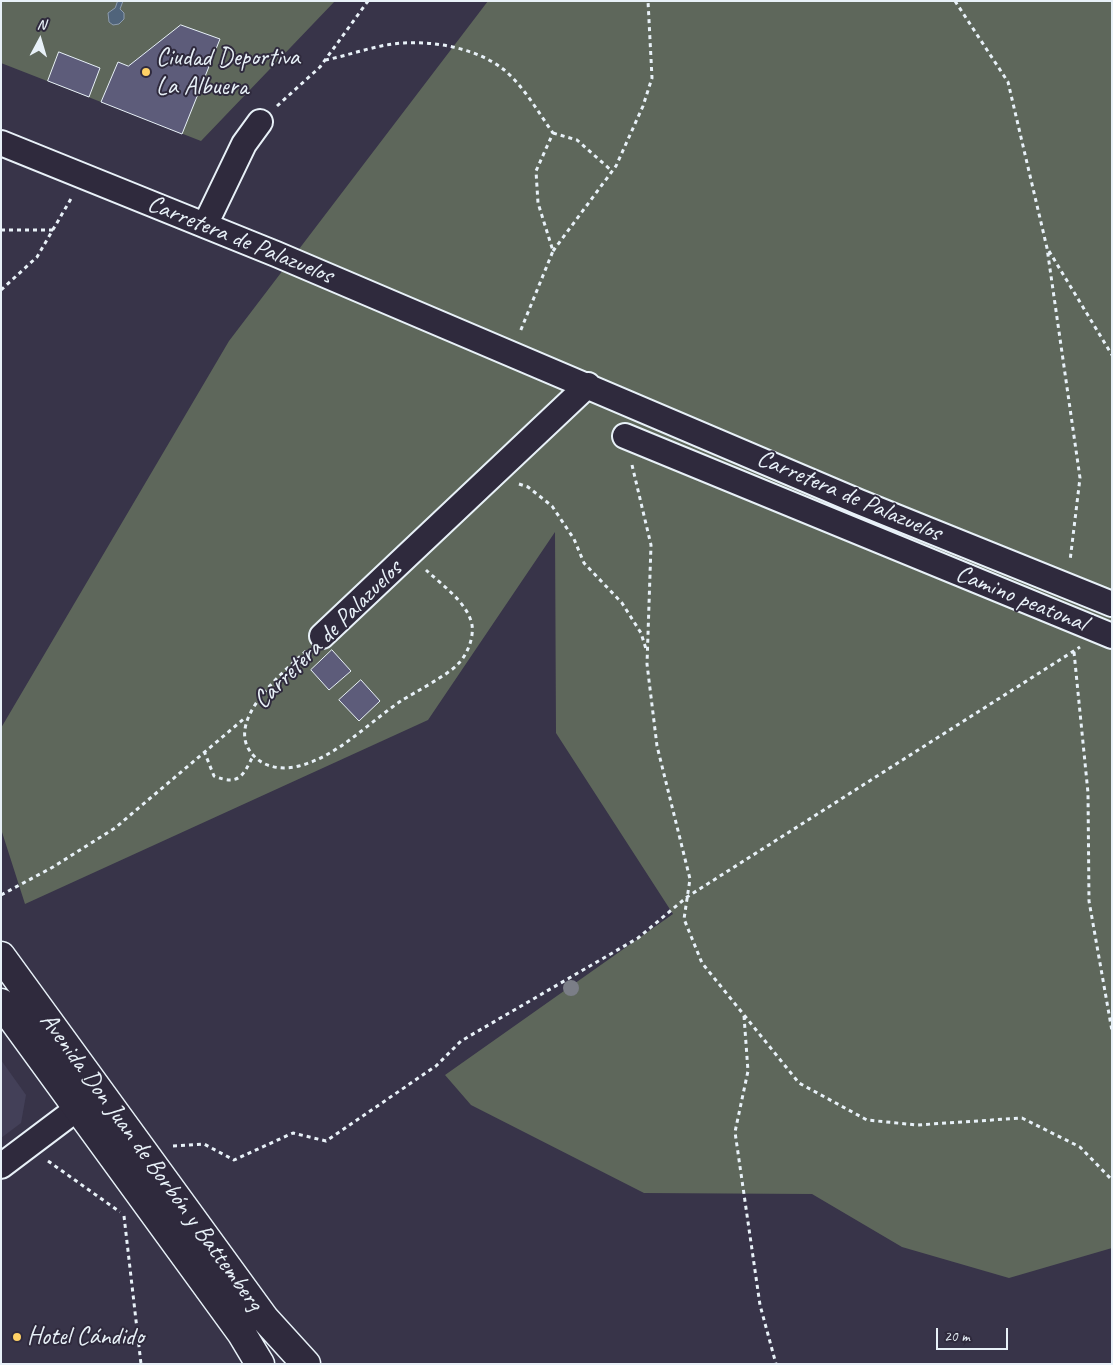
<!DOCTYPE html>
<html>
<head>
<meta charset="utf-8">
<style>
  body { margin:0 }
  #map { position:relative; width:1113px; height:1365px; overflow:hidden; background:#383449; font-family:Caveat,sans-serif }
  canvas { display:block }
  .frame { position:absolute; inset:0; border:2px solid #e8f1f8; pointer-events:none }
  .north { position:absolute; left:15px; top:15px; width:50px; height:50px; -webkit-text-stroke:4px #2f2a3d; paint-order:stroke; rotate:6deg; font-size:14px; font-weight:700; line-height:20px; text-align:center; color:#e8f1f8 }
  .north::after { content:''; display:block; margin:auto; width:18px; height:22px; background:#e8f1f8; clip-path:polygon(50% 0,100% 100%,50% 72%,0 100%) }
  .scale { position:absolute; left:936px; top:1328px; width:72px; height:22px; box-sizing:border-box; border:2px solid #e8f1f8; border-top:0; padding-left:6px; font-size:15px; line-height:18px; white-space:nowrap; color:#e8f1f8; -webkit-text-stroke:4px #2f2a3d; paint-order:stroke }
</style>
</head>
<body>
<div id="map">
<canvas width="1113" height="1365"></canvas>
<div class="frame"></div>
<div class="north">N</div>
<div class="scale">20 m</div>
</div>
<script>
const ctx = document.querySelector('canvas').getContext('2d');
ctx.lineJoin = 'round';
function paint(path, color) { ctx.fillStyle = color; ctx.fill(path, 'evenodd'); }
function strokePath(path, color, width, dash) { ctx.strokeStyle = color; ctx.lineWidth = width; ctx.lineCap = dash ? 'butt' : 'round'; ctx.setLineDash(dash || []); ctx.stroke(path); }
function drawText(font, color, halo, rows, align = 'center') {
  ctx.font = font + ' Caveat,sans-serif'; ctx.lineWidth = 4; ctx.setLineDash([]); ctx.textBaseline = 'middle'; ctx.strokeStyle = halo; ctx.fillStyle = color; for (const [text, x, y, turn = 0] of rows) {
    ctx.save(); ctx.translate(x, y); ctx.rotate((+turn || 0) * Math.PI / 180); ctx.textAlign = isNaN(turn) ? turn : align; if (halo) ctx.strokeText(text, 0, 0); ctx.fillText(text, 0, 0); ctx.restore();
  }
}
paint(new Path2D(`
  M1 1060 26 1095 21 1123 1 1138Z`), '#434058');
paint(new Path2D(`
  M1 1H335L201 141 1 63Z
  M488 1H1112V1248L1009 1278 902 1247 812 1194 644 1193 471 1105 445 1075 673 914 556 733 555 532 428 720 25 904 1 829V728L229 341Z`), '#5e675b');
const water = new Path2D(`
  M118 1H123L120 9 124 13V19L119 24 113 25 109 22 108 13 115 8Z`);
paint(water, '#50647b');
strokePath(water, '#8d9cad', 1);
const building = new Path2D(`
  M181 25 220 39 182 134 101 102 118 62 128 66Z
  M59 52 100 68 89 97 48 81Z
  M332 650 351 671 329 690 311 670Z
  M361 680 380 701 359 721 339 700Z`);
paint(building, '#5d5c7a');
strokePath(building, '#e8f1f8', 1);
const minor = new Path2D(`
  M1 143 276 254 859 502 1112 604
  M205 225 244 144 260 122
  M625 436 1112 636
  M322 636 588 385
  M1 1166 78 1108`);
const major = new Path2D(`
  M1 956 265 1319 306 1364
  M1 1003 242 1334 260 1364`);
strokePath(minor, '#e8f1f8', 28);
strokePath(major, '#e8f1f8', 31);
strokePath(new Path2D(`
  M955 1 1008 82 1047 248 1080 478 1070 561
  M325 60C351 55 378 44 404 43 437 41 477 49 503 69 523 85 538 112 553 133L536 171 538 203 553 251 520 332
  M277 106 320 67 368 1
  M553 133 577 140 612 171
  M1 230H53
  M553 251 616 166 643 106 652 78 648 1
  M1049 251 1112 355
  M1 290 37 257 72 197
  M632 465 651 545 647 664 657 746 690 879 684 919 702 963 799 1083 867 1120 917 1125 1022 1118 1080 1147 1112 1180
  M519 484 528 487 552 506 574 539 584 563 622 603 641 633 646 649
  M306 651C282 673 219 725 256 758 267 768 284 770 299 766 338 756 368 723 401 701 415 692 448 675 458 664 467 655 474 638 472 625 468 603 442 585 426 570
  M1074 652 1088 793 1089 901 1112 1031
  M204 751 214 776C239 786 243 776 253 756
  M1 895 53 867 115 828 246 717
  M744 1016 748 1071 735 1132 760 1305 776 1364
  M173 1146 204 1144 234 1160 293 1133 326 1141 436 1066 461 1041 638 938 687 897 1080 647
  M48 1161 120 1212
  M124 1216 141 1364`), '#e8f1f8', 3, [4, 4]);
strokePath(minor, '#2f2a3d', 24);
strokePath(major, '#2f2a3d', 28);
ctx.fillStyle = '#7b7e87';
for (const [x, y] of [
  [571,988]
]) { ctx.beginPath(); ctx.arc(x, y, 8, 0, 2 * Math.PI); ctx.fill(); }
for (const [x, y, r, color] of [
  [146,72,5,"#ffd166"],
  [17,1337,5,"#ffd166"]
]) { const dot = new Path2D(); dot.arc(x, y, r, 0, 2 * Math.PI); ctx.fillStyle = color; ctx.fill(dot); strokePath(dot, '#2f2a3d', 2); }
drawText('25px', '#e8f1f8', '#2f2a3d', [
  ["Ciudad Deportiva",156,58],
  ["La Albuera",156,87],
  ["Hotel Cándido",27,1337]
], 'left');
drawText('25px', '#e8f1f8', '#2f2a3d', [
  ["Carretera de Palazuelos",240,240,22],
  ["Carretera de Palazuelos",849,496,23],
  ["Camino peatonal",1021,599,22],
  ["Carretera de Palazuelos",328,635,-45],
  ["Avenida Don Juan de Borbón y Battemberg",151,1162,54]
]);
</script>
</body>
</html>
